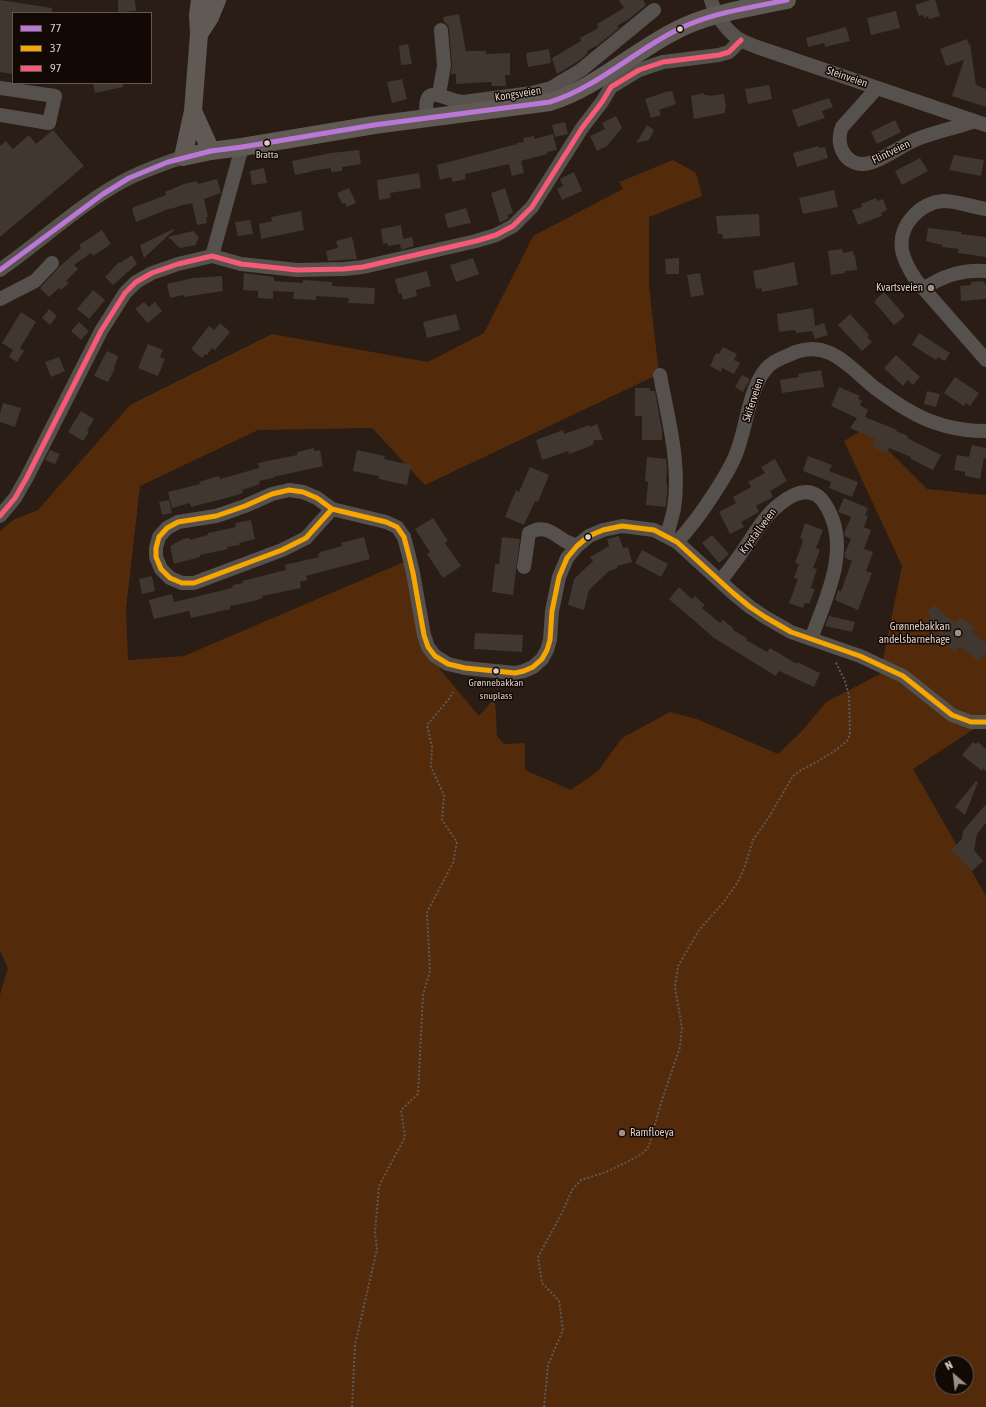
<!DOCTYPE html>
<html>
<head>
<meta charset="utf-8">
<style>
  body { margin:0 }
  #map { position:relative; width:986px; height:1407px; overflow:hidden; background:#291d15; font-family:"Asap Condensed",sans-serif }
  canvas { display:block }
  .legend { position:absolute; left:12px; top:12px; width:140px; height:72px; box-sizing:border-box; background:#120904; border:1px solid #635851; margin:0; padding:5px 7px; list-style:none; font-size:12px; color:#ddcec5 }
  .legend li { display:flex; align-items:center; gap:8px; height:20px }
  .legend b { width:20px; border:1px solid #635851 }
  .north { position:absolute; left:934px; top:1355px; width:40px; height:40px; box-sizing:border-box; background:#120904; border:1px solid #635851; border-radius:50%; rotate:332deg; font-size:11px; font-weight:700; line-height:16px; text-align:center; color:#ddcec5 }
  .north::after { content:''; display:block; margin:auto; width:14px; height:18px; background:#9e9087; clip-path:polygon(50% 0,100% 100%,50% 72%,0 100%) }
</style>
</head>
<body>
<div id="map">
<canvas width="986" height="1407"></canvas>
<ul class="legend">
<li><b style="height:5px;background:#ba77d6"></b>77</li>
<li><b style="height:5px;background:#f7a600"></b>37</li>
<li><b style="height:5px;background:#f75a77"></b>97</li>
</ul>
<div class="north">N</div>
</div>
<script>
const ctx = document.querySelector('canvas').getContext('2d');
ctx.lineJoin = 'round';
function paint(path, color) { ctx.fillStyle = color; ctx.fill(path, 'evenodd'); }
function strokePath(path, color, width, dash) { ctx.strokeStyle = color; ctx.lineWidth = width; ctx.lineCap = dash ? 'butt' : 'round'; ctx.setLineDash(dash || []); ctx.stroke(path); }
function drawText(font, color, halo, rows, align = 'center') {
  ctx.font = font + ' "Asap Condensed",sans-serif'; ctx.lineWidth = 3; ctx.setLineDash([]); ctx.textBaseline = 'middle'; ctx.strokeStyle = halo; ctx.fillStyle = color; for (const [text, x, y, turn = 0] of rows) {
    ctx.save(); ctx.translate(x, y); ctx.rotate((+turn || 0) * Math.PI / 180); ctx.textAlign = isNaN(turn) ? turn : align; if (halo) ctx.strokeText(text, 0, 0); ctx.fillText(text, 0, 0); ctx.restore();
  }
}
paint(new Path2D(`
  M673 160 696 173 702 196 649 217V286L659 374 425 485 372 428 258 430 140 486 126 609 128 660 184 656 404 562 440 669 479 716 495 698 497 736 504 744 525 743V769L527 771 571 790 598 771 622 738 670 712 697 719 778 754 801 732 826 702 880 674 902 566 844 441 866 428 927 489 986 495V721L913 769 986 896V1407H0V995L8 968 0 951V531L13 520 38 510 130 405 272 334 428 362 484 333 533 236 623 189 619 182ZM942 1363H966V1387H942Z`), '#532b0b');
paint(new Path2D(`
  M0 0 52 8V13H13V74L0 72Z
  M118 0H135L136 11 118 12Z
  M619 0H643L646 5 629 19 617 26 619 28 598 45 587 51 588 53 577 62 557 74 552 58 581 41 580 38 598 28 597 24 624 8Z
  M930 0H935L940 16 929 19 928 16 924 18 923 15 919 16 915 5Z
  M896 11 900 28 871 35 867 18Z
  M459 14 466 51H486V54L510 53V75H505L506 86H492L491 82 456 84V74H451L452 65 449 29 448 25 444 22 443 17Z
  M846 27 850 41 825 47 824 43 808 47 806 38Z
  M967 39 969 45 970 43 976 85 986 89V107L952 96 964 60 946 66 940 49Z
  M408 44 412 64 401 65 399 46Z
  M549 49 551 63 528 67 526 53Z
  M402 79 407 99 392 103 387 82Z
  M93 83H123V87L95 93Z
  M769 85 772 99 748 104 745 89Z
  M668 91 669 92 672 91 676 104 659 110 661 115 651 118 645 99Z
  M704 93V95H709V96L724 94 726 108 725 109V113L694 119 691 96Z
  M829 98 833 107 822 111 825 118 798 127 792 110Z
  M616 116 622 128 607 146 597 151 590 136 605 129 602 123Z
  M895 120 901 132 877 144 871 132Z
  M565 122 568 134 555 137 552 125Z
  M647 125 654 130 649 140 636 143Z
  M53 130 84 166 0 237V146L6 141 13 149 29 135 36 144Z
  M553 134 557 150 547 152V154L521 161 524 173 512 176 509 164 465 174 466 179 453 182 451 177 440 180 437 165 517 144V143L524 142 523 138 534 136V139Z
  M818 146 819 148 825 147 828 158 797 167 793 153Z
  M359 150 361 164 342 167V171L331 172V168L311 171V172L295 175 292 161 331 153Z
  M954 155 984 160 981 176 949 170Z
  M920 158 928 171 902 185 895 171Z
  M264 168 267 183 252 185 250 171Z
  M574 172 582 191 562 200 557 189 563 186 560 179Z
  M419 173 421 188 390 193 391 198 379 200 377 180Z
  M217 179 221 193 204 199 208 217H206L207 223 197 225 192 203 185 205V204L171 209V208L136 222 132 209 134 207 166 195 165 192 184 184 197 181 198 184Z
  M349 188 356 203 347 207 345 203 342 204 337 193Z
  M505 188 513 213 508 215 509 218 500 223 491 193Z
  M834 190 838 207 803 214 799 198Z
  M876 198 877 201 883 199 887 210 881 213 882 216 858 225 852 210 862 207 861 204Z
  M466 208 471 223 448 228 444 214Z
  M301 211 304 230 261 239 259 224 272 221 271 217Z
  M759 214 760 236 723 239 722 234H718L716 216Z
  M250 220 253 234 238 236 235 222Z
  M401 225 403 239 412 237 414 246 401 250 400 244 388 246 387 243 383 244 381 229Z
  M928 228 961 232V234L986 237V257L958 253 959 249 942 247V245L926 241Z
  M173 229 174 230 144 258 140 245Z
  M102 230 111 244 93 256 91 253 74 265 78 269 66 281 69 283 61 290 59 288 49 297 40 288 59 267 81 248 79 245Z
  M193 231 199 237 196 243V245L180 248 168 237Z
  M352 237 357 259 328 261 326 251 338 248 336 241Z
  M842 249 843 253 853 251 854 256 855 255 857 270 845 271V273L831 275 828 251Z
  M132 255 137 264 113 285 105 277 119 262 120 263Z
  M473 258 479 274 456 282 450 265Z
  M679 258V274H666L665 259Z
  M794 262 798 285 762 292 761 288 756 289 753 271Z
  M427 271 431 286 416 290 417 296 403 300 401 293 399 294 395 279Z
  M244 273 274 277V281L303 283V280L332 282V286L375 288 374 304 348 303 349 298 316 296V300L293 299 294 292 273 291V299L258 298V291L243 290Z
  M700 273 704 295 691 297 687 275Z
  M222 276 223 291 184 297V295L170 298 167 284 193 278Z
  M983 281 986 285V299L961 301 960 286 971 285V282Z
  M93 290 105 300 89 319 77 309Z
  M884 292 905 316 894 325 874 302 876 301 875 300Z
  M144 302 149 307 155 302 162 311 148 323 135 309Z
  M813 308 815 326 824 323 828 335 815 339 812 331 796 333 795 330 779 332 777 314Z
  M49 309 57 316 50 325 42 318Z
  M21 312 36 322 20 348 24 351 17 362 9 357 13 350 2 343Z
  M456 314 460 330 427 338 423 322Z
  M850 314 869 335 867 337 872 342 862 351 838 325Z
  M79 322 89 331 81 340 71 331Z
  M220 323 230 332 215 350 212 348 207 355 205 354 202 358 191 349 209 326 214 330Z
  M919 333 950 353 945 361 938 357 936 360 912 345Z
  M148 344 163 350 160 357 165 359 158 376 138 368Z
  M723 347 737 354 734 360 740 363 734 374 722 368 721 372 710 366 716 353 719 354Z
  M107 351 118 356 114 368H115L108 382 94 376Z
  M896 355 920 377 913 385 908 380 903 386 884 368Z
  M59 357 65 371 51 377 45 362Z
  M821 370 824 387 782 393 780 380 799 377 798 374Z
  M742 375 750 379 743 392 735 387Z
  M955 377 979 393 970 406 966 403 964 406 944 393Z
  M839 387 860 396 858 399 862 401 860 405 868 410 865 417 897 430 896 431 908 436 907 438 941 455 933 470 911 459V457L889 448 887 453 872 447 876 439 850 428 857 418 831 406Z
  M635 388H650V391H655L662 431V440H642V416H635Z
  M927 391 940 394 936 407 924 404Z
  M3 403 21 408 15 427 0 422V414Z
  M81 411 94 419 87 431 89 432 83 441 68 432Z
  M597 424 603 440H594L593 445 569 454 568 451 542 460 536 440 563 430 564 434 590 425V427Z
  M972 445 986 448V459L984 458 980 479 965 476V472L954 470 957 455 969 457Z
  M314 448V451L320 450 323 466 273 477V478L259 481 260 484 242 490 243 493 230 497 191 507 190 503 172 508 168 492 200 484 199 482 205 480 219 476 220 479 259 468 258 463 297 455V452Z
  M50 450 60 454 55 464 45 460Z
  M357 450 385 456 384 459 411 465 407 485 379 479V476L353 471Z
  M808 456 832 465 829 471 858 482 852 497 829 488 831 482 803 471Z
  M647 457 666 459 667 469 666 482H667V492L666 507 646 505 648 482 645 481Z
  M775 459 787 481 770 491 773 497 756 506 759 512 741 522 744 527 730 534 719 512 736 503 733 497 751 487 748 482 765 473 761 467Z
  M530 467 549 475 538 502 535 501 524 525 505 517 516 490 519 492Z
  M844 498 868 508 865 515 868 516 864 527 871 530 864 549 873 552 866 571 872 573 858 610 835 600 838 590 841 591 852 561 845 558V553L851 539 845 536 844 533 851 517 838 512Z
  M169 500 172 513 162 515 159 502Z
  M433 518 448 541 445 543 461 566 443 578 427 554 430 552 415 529Z
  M251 520 255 539 239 543 240 545 227 547 228 549 200 555V557L174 564 170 546 183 539 189 538 190 540 208 535V533L236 527 235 523Z
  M805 523 823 530 816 548 820 550 813 568 817 569 811 588 815 589 809 604 805 603 803 608 789 603 798 579 794 578 799 564 795 563 802 544 803 539 800 538Z
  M712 535 729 554 719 563 702 543Z
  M619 536 623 548 628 547 632 562 617 566 618 568 609 571 589 590 584 610 568 605 574 579 593 561 590 557 609 546 607 539Z
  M364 537 370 559 306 576 307 580 300 582 301 588 262 596 263 598 254 601 230 606V609L191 618 189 611 154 619 149 600 172 594 174 602 232 588 233 585 243 583 242 581 286 570 285 565 319 557 318 554 320 553V552L342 546 341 543Z
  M502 537 520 539 513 595 492 592 495 564H499Z
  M642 550 668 564 661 577 635 563Z
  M152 576 155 591 142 594 139 579Z
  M679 587 692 599 695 596 705 605 702 608 720 623 723 620 734 629 733 630 747 638 746 640 767 652 770 648 797 664V662L820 673 814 687 779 671 776 676 714 638 669 599Z
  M934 605 955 623 961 617 975 628 972 632 986 643V652L978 661 960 646 955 652 941 641 943 637 926 622 931 616 927 613Z
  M829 616 855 622 852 632 825 626Z
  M475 633 523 635 522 652 474 649Z
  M973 742 976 744 978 742 986 749V771L983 768 982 771 962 755Z
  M976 781 978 782 965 815 955 807Z
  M986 804V823L977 834 974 850 983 861 972 871 951 850 962 839 963 831Z`), '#403730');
strokePath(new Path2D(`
  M352 1407 355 1345 377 1249 375 1232 379 1186 405 1137 401 1110 418 1094 423 995 430 971 427 912 453 863 457 842 442 820 444 795 431 767 432 747 427 725 449 699 453 692
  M544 1407 548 1365 563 1330 559 1301 542 1283 538 1257 563 1211 572 1190 581 1180 606 1172 629 1161 642 1154 649 1146 661 1103 680 1047 682 1028 675 987 678 966 699 930 723 903 738 882 745 866 753 840 769 817 793 776 801 770 813 764 836 750 847 741 850 734 849 696 845 681 835 661`), '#5f5855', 2, [2, 2]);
strokePath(new Path2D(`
  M711 0C715 15 728 33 742 41 747 43 752 45 757 47L986 125
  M0 88 55 96 49 123 0 115
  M877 88 842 127C835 143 844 165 864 164 879 163 902 145 917 139 935 132 954 128 972 122
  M439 94 444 66 441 30
  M427 119C422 79 441 100 463 102L532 93 551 88 581 70 654 10
  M986 209C973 207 957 201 943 201 920 203 898 225 902 250 904 261 910 271 916 280L986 360
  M212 256 242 147
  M0 270C43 240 82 202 129 178 146 170 165 163 183 157
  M924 289C941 276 964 269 986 271
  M0 299 35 281 52 263
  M660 375C668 419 681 464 674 509 672 518 669 527 667 536
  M332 509 306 538 282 550 194 583H182L170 578 161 569 156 557V548L159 537 167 528 178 522 216 516 225 513 245 506 272 494 289 490 303 492 317 498 332 509 386 522 397 527 404 537 409 556 413 573 424 635 428 647 435 656 448 664 465 668 515 673 524 671 533 667 542 659 547 650 550 640 552 611 559 577 567 558 577 546 589 536 603 530 622 526 654 530 677 542 733 593 750 607 765 617 791 632 860 656 903 676 952 715 971 722H986
  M0 516 15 498 27 477 101 331 125 293 136 282 152 273 178 264 212 256 241 264 297 270 344 269 363 267 476 241 496 235 513 226 532 207 582 128 602 102 611 87 639 70 663 62 719 55 729 52 741 40
  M677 542C695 523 707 505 720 484 726 474 732 465 736 454 746 430 749 388 766 369 771 362 781 358 789 355 827 336 849 367 875 388 886 396 897 404 908 410 931 424 959 431 986 431
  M524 567 529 533C544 524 553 533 565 541 569 543 573 544 577 546
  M721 580C729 570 737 560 744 549 755 533 765 515 780 504 791 495 805 487 818 496 823 500 826 505 829 511 850 552 825 600 811 639`), '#56514d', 14);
strokePath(new Path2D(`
  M200 0 198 15 199 34 193 111 183 157 211 151 242 147 374 125 550 102C595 88 631 54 673 32 708 13 749 8 787 0
  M199 34 210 17 217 0
  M193 111 211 151`), '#605954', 18);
strokePath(new Path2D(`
  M0 270 103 194 129 178 168 162 211 151 242 147 374 125 550 102C595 88 631 54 673 32 708 13 749 8 787 0`), '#ba77d6', 5);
strokePath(new Path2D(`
  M332 509 306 538 282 550 194 583H182L170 578 161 569 156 557V548L159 537 167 528 178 522 216 516 225 513 245 506 272 494 289 490 303 492 317 498 332 509 386 522 397 527 404 537 409 556 413 573 424 635 428 647 435 656 448 664 465 668 515 673 524 671 533 667 542 659 547 650 550 640 552 611 559 577 567 558 577 546 589 536 603 530 622 526 654 530 677 542 733 593 750 607 765 617 791 632 860 656 903 676 952 715 971 722H986`), '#f7a600', 5);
strokePath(new Path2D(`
  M0 516 15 498 27 477 101 331 125 293 136 282 152 273 178 264 212 256 241 264 297 270 344 269 363 267 476 241 496 235 513 226 532 207 582 128 602 102 611 87 639 70 663 62 719 55 729 52 741 40`), '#f75a77', 5);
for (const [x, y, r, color] of [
  [680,29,3.5,"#ddcec5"],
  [267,143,3.5,"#ddcec5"],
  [931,288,4,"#9e9087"],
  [588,537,3.5,"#ddcec5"],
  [958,633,4,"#9e9087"],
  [496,671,3.5,"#ddcec5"],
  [622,1133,4,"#9e9087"]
]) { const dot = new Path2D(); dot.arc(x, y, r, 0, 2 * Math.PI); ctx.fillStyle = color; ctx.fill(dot); strokePath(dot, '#120904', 1.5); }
drawText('10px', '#ddcec5', '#120904', [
  ["Bratta",267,155],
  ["Grønnebakkan",496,683],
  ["snuplass",496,696]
]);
drawText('11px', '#ddcec5', '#120904', [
  ["Steinveien",847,77,19],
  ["Kongsveien",518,94,-9],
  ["Flintveien",891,152,-26],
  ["Skiferveien",753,400,-72],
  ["Krystallveien",758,531,-53]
]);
drawText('11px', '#ddcec5', '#120904', [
  ["Kvartsveien",923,288],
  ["Grønnebakkan",950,627],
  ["andelsbarnehage",950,640],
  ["Ramfloeya",630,1133,"left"]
], 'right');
</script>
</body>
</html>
